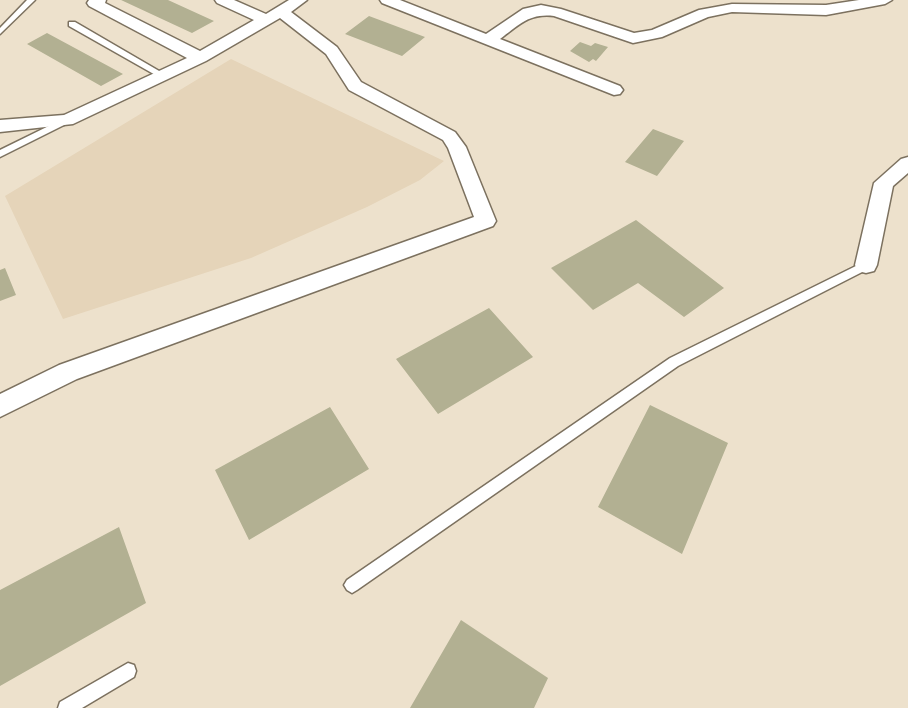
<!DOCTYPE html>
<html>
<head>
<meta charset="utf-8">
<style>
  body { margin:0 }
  canvas { display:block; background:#ede1cc }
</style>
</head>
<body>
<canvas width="908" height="708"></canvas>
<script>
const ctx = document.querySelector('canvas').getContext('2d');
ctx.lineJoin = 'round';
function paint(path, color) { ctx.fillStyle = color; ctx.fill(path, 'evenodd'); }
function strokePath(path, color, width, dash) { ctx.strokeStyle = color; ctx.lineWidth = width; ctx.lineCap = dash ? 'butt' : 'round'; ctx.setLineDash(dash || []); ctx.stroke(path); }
paint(new Path2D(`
  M231 59 444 161 420 180 367 207 251 258 63 319 5 196Z`), '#e5d4b9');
paint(new Path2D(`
  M121 0H168L214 21 192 33Z
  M369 16 425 37 402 56 345 34Z
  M47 33 123 74 101 86 27 44Z
  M580 42 591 46 595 43 608 47 596 61 593 59 589 62 570 51Z
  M653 129 684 141 657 176 625 162Z
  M636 220 724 288 684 317 638 283 593 310 551 268Z
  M5 268 16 295 0 301V270Z
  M489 308 533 357 438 414 396 359Z
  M650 405 728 443 682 554 598 507Z
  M330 407 369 469 249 540 215 470Z
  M119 527 146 603 0 686V590Z
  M461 620 548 678 534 708H410Z`), '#b2b092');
const lane = new Path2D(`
  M27 0H35L0 34V28Z
  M69 22H75L166 75 159 77 69 26Z
  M67 117 70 118V122L0 157V150Z
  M866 261 871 265 870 268 678 366 357 590 352 593 347 590 344 585 347 580 670 358Z
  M128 663 134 665 136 671 134 677 82 708H58L60 702Z`);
const street = new Path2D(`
  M89 0H106L105 3 200 51 254 20 217 3 215 0H234L266 14 289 0H307L291 12 337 47 361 82 455 132 466 147 496 221 493 226 77 379 0 417V394L59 365 474 217 448 148 443 140 349 90 326 54 280 18 206 61 73 124 0 132V120L64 115 187 58 89 6 87 3Z
  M380 0H400L486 34 523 9 541 5 561 9 634 33 652 30 699 10 732 4 826 5 859 0H892L885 4 826 15 732 12 708 17 662 37 633 43 554 16C529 13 519 25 500 39L620 86 623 90 620 94 614 95 382 3Z
  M908 157V173L893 186 877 265 874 271 866 273 858 271 855 265 874 183 901 159Z`);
strokePath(lane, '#7c715f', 3);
strokePath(street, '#7c715f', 3);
paint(lane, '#fff');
paint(street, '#fff');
</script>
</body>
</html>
